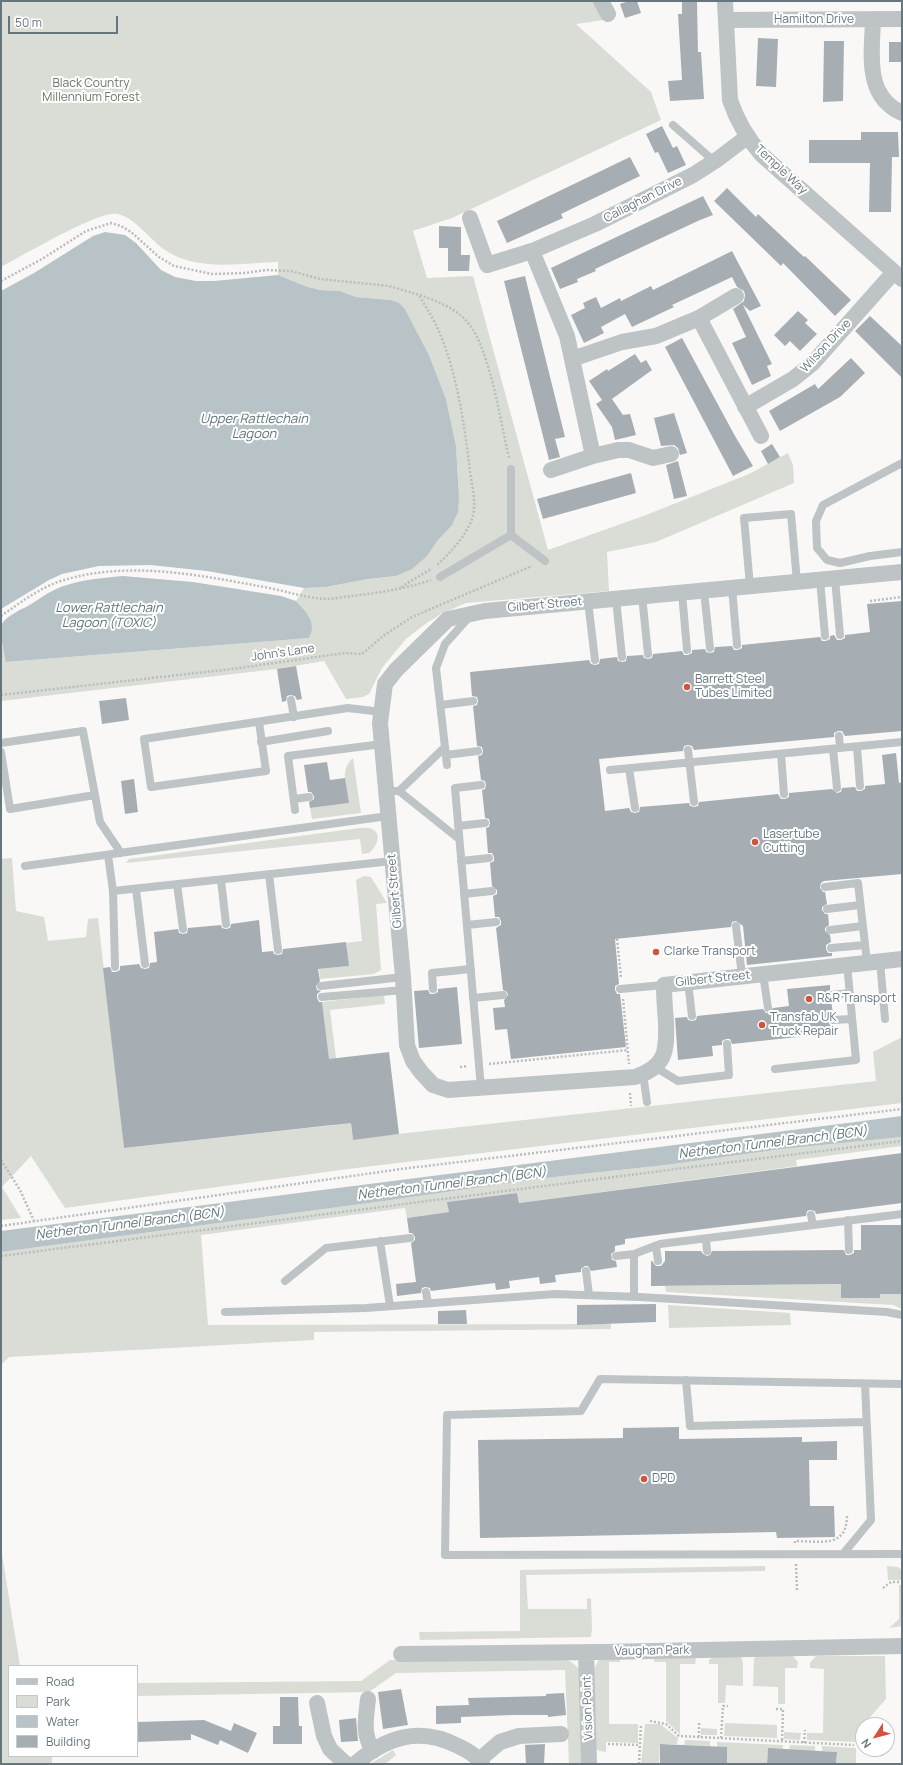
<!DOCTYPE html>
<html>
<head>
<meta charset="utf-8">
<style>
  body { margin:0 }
  #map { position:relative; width:903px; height:1765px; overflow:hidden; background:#f9f8f7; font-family:Manrope,sans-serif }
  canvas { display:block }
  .frame { position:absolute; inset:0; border:2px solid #66767e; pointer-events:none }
  .legend { position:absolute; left:8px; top:1665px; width:130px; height:92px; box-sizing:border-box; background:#fff; border:1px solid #c2c8cb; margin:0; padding:5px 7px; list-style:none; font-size:12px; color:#66767e }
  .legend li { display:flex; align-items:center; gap:8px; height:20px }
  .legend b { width:20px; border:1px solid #c2c8cb }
  .north { position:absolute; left:855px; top:1717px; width:40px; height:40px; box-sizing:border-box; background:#fff; border:1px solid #c2c8cb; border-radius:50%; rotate:234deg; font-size:11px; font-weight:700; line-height:16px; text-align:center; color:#66767e }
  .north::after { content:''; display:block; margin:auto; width:14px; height:18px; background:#d3533d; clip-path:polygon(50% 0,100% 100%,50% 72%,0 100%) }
  .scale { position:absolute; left:8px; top:16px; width:110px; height:18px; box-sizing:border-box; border:2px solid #66767e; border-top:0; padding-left:5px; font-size:12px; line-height:14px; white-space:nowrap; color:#66767e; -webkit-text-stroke:3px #fff; paint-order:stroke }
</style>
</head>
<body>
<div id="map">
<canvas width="903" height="1765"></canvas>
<div class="frame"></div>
<ul class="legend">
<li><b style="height:5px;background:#bec3c6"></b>Road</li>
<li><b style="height:11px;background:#d9ddd6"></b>Park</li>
<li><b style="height:11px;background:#b7c3c6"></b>Water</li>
<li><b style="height:11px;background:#a6aeb3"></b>Building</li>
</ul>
<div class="north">N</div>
<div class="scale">50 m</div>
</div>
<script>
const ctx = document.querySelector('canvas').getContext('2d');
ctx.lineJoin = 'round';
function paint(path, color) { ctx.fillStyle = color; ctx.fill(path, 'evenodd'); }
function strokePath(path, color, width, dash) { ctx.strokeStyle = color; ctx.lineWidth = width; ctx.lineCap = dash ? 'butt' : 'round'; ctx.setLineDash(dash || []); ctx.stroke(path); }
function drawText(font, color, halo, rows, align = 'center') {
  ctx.font = font + ' Manrope,sans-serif'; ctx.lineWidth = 4; ctx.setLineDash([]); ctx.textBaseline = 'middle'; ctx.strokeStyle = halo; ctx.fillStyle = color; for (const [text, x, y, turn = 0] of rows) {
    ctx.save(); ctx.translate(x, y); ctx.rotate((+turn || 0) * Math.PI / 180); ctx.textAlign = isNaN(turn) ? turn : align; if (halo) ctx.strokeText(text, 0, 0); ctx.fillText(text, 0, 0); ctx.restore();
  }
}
paint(new Path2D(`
  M1 1H593L604 20 576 24 651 92 661 120 452 218 413 231 427 278 473 276 548 550 646 515 749 474 788 453 793 465 794 483 656 542 607 552 609 591 466 603 441 614 424 625 406 639 382 668 369 694 363 697 346 699 324 661 277 669 1 701V641L7 662 309 638 306 612 296 601 304 588 326 587 368 579 396 576 426 556 438 540 459 497 456 446 446 399 429 355 405 309 391 300 356 297 340 291 321 290 305 286 278 275V262C241 263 197 272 165 250 150 240 135 217 117 214 97 211 23 256 1 267Z
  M353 758 361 813 312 819 310 808 349 803C347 787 339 770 353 758Z
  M359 828C363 828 368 827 372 829 383 834 376 848 369 853L362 854 360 839 126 863 129 859Z
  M12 858 16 911 44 917 48 941 86 937 88 919 98 918 124 1148 336 1125 322 1002 384 995 385 1004 330 1010 336 1058H342L353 1139 876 1081 873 1052 902 1037V1103L348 1169 65 1208 31 1156 2 1187 21 1218 1 1220V859Z
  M364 876 371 877 387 903 376 904 381 970 374 974 320 979 319 969 348 966 346 943 362 941 356 880Z
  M902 1137V1146L796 1160 797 1166 519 1203 517 1193 448 1202 449 1212 407 1218 405 1208 201 1235 208 1325 611 1324V1329L314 1332V1340L9 1357 1 1365V1252L384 1201 536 1179 666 1165 782 1149Z
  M841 1284 842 1298H880V1284H893V1294H902V1309L893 1305 666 1292 665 1286Z
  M668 1305 790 1313 791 1325 669 1328Z
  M1 1548 20 1666H9V1756H52V1764H1Z
  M765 1566V1571L526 1575 528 1609H587V1598L591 1599 592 1628 591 1637 420 1640 419 1632 520 1631V1570Z
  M887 1566 898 1567 902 1570V1580H888Z
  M899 1585H902V1626L889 1628 899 1619Z
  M654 1655 694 1657 696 1659 695 1664H680V1734L666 1721V1662H654Z
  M792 1655 798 1662 797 1668H785V1704H778V1687L753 1686 754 1659 756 1656Z
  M620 1656V1662H609V1724H638V1743L606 1742V1752L600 1751 596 1749 594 1668 599 1660Z
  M816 1656H885L886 1699 857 1732 856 1742 807 1740V1733H823L824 1669 810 1668V1663Z
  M713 1657H741L743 1662V1686L726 1685 725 1703H718V1664H709V1660Z
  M559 1658C569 1659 573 1663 580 1670L583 1764H569L565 1670 396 1673 369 1692 137 1696V1683L361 1681 390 1660Z
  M725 1723 777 1725V1738L724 1736Z
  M645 1724H660L678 1738 677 1744H660L659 1764 641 1763Z
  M701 1728 717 1729V1735H701Z
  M784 1732 801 1733 800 1740 784 1739Z
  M685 1740 710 1741V1746L684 1745Z
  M717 1742 783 1745V1749H768L767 1764H727V1747H717Z
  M790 1745 815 1746V1751L789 1750Z
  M822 1746 856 1748V1764H836L837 1752 822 1751Z
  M393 1750 396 1755 385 1764H370Z`), '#d9ddd6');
paint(new Path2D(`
  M105 232 125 235 136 243 161 270 175 277 196 281H214L278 275 305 286 320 290 340 291 356 297 391 300 399 303 405 309 429 355 446 399 456 446 459 497 458 512 452 525 438 540 427 556 412 569 396 576 368 579 326 587 304 588 207 571 150 565 99 566 62 574 49 580 1 609V291L34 273 93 236Z
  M123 576 193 582 281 596 296 601 306 612 311 621 312 630 309 638 297 639 6 662C4 651 0 636 1 626 4 617 20 610 28 606 37 601 45 594 54 590 75 580 100 578 123 576Z
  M902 1116V1137L782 1149 666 1165 536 1179 384 1201 1 1252V1231Z`), '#b7c3c6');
paint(new Path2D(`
  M629 1H637L641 13 625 18 620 4Z
  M682 1H697L698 52H701L704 99 670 101 668 81 682 80 678 14H682Z
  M758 38 778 39 776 87 756 86Z
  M824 41H844L843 101 823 102Z
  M889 42H902V62H889Z
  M662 126 673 148 677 146 686 165 668 173 658 152 655 153 646 134Z
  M861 132H898L899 157H892L891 212H869L870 163H809V140H861Z
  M630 157 640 176 561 214 563 218 507 243 497 221Z
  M727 188 756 217 758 214 804 257 805 256 851 300 835 316 783 263 781 266 714 201Z
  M703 196 713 215 700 220 595 269 596 271 577 279 578 282 560 289 551 268Z
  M439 226 461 227V255H470L469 271H448V248H439Z
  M732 251 761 306 750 311 743 305 772 364 767 366 771 376 752 385 732 343 746 337 733 309 744 301 745 295 744 291 737 287 732 277 672 305 674 307 632 327 625 314 601 327 604 333 584 343 571 315 585 308 583 303 596 297 601 308 620 298 621 301 651 286 653 290Z
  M525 276 565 437 555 439 560 457 549 460 504 281Z
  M798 311 808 320 805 323 817 334 800 351 790 341 785 346 774 335Z
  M870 316 902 346V378L855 331Z
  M682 338 735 436 753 466 733 476 665 347Z
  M635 354 641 363 646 360 652 370 612 399 623 415 630 414 636 435 615 440 612 427 596 404 602 400 589 381 607 369 608 371Z
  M851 358 865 373 840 397 780 431 769 411 815 384 818 389Z
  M674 413 687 453 680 455 678 448 674 445 661 446 654 418Z
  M772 444 780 457 768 464 761 451Z
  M678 461 687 496 674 499 666 465Z
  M631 473 636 493 543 519 537 499Z
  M902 601V731L845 736 842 731H838L834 733V737L694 750 692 746 688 745 684 746 683 751 599 759 605 811 629 808 631 812 635 813 639 812 640 807 689 803 690 806 694 807 698 806 699 802 778 794 781 799H785L789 797V793L832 789 837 793 841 792 842 788 855 787 857 791H861L865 789V786L885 784 882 755 896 753 899 783 902 782V874L824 881 821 883 820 888 823 892H825L827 904 822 907V910L825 914H828L829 925 825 928V931L830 935 831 942 826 945V949L828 953H832V956L747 965 743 926 736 921 732 922 731 927 615 939 619 984 615 986V990L617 994H620L626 1047 511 1059 507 1029 495 1030 493 1008 505 1007 504 1000 508 995 507 992 503 990 496 928 501 925V921L499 917H495L493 896 497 894V890L492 886 490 863 494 861V857L492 853H488L486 828 489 827 490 823 489 819 485 818 482 790 485 789 486 785 485 781 481 780 478 756 482 755 483 751 482 747 477 746 473 706 477 705 478 701 477 697 472 696 470 672 589 660 591 664 595 665 599 664 600 659 617 657 618 661 622 662 626 661 627 656 643 655 644 658 648 659 652 658 653 654 682 651 684 655H688L692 653V650L705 649 706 652 710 653 714 652 715 647 732 646 734 650H738L742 648V645L820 637 822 641H826L830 639V636L834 635 837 640H841L845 638V635L870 632 867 604Z
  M296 666 302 699 297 700 295 696 290 695 287 696 286 701 282 702 277 669Z
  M126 698 129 720 102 724 99 701Z
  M327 762 330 780 345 778 349 803 310 808 309 802 314 799V796L311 792H308L304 765Z
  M134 779 138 812 125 814 121 781Z
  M259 920 262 952 273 951 274 954 278 955 282 954 283 949 346 942 349 966 318 969 320 981 316 986 317 990 321 991 317 994V998L319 1002H322L329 1059 389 1052 399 1134 353 1140 351 1123 124 1148 103 968 110 967 112 972H116L120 970V966L139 964 141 968 145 969 149 968 150 963 157 962 154 932 178 929 179 933 183 934 187 933 188 928 221 925 222 928 226 929 230 928 231 924Z
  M830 985V990L827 991 826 995 827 999 831 1000 833 1014 828 1017V1021L830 1025H834L835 1033 732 1044 730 1039H726L722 1041V1045L712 1046 713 1056 678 1060 675 1018 687 1017 688 1020 692 1021 696 1020 697 1016 763 1009 766 1013H769L773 1008 789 1006 787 989Z
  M457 987 462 1044 419 1048 414 991 428 990 430 994H434L438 992V989Z
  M902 1153V1203L816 1214 815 1211 810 1210 807 1211 806 1216 625 1239V1244L615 1246V1251L611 1254 612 1260 616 1261 617 1267 591 1271 588 1266H585L581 1269V1272L555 1275 556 1282 540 1284 539 1277 509 1281 510 1288 496 1290 495 1283 431 1291 430 1288 425 1287 422 1288 421 1293 397 1296 396 1284 416 1282 411 1243 415 1240V1237L412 1233H409L407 1218 449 1212 447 1202 517 1193 519 1203Z
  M861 1225H902V1294H880V1298H841V1284L651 1286V1261H652L656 1266H661L665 1261V1251H701L703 1254 707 1256 710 1255 712 1251 844 1250 846 1255H850L854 1253V1250H861Z
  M656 1304V1322L577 1325V1305Z
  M466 1310 467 1324H438V1311Z
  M679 1427V1439L802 1437V1442L837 1441V1460H809L810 1506H834L835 1537 777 1538 776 1532 480 1538 478 1440 623 1438V1428Z
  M401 1689 408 1725 383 1729 378 1692Z
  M564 1693 566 1715 548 1717V1715H512L461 1717V1723L436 1724V1706L469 1705 468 1698 546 1696V1694Z
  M280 1697H298L299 1726H302V1744H273V1726H280Z
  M356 1718 358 1741 341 1742 339 1720Z
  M204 1720 231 1731 234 1723 257 1733 248 1753 220 1740 218 1745 191 1734V1740L137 1742V1722Z
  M545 1744 544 1764H526L525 1745Z
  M660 1744 727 1747V1764H660Z
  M768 1748 837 1752 836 1764H767Z`), '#a6aeb3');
strokePath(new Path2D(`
  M1 281 42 259 86 231 111 223 121 226 131 232 159 257 174 266 212 274 245 273 266 270 291 271 320 279 389 286 419 295C425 306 432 316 437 327 457 371 464 423 470 471 472 487 477 504 472 519 466 536 450 553 437 565
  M420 295C438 302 457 308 469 324 490 350 501 424 509 458
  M401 587 431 569
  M870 601 902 597
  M1 616C20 603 39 588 61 581 126 560 199 575 264 587 286 591 305 598 327 599 334 599 343 597 351 596 377 593 405 589 431 580
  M1 695 232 669 345 653 362 654 383 636 412 617 532 566
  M617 939 621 978
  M623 999 629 1064
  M489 1064 628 1050
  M460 1067 468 1066
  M630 1093 631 1106
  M1 1160 20 1190 34 1221
  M1 1226 401 1169 902 1109
  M1 1256 684 1168 902 1141
  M795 1543V1541C820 1541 847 1549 847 1515
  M796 1564 797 1590
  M883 1588 891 1582H902
  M776 1709H783L782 1741
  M650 1721 666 1724 679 1736 854 1745
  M699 1737V1723
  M721 1738 723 1706H728
  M804 1743 805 1730
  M608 1744 640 1745
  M639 1764 641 1724`), '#b9bdbe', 2.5, [2, 2]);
strokePath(new Path2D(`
  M673 125 715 162
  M902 463 823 505 816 521 817 548 827 560 840 563 870 556 902 552
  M511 535 545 561
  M440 577 511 535V469
  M835 579 840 635
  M820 580 825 636
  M750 586 744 518 791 514 797 582
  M732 588 737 645
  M704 591 710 648
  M682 593 687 650
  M642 596 648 654
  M616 599 622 657
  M588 601 595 660
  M291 700 294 717
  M440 705 473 701
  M259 722 266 771 151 787 144 739 348 708 382 712
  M839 736 840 748
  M261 742 328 731
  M1 743 83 731 100 822 121 853
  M857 747 860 786
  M833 749 837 788
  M688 750 694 802
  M1 752 10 809 95 795
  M781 754 784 794
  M446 755 478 751
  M447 765 436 668 445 644 470 616
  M629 768 635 808
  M610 770 902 742
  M385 791H399L445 747
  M399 791 459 839
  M294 799 309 797
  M295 810 288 756 382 744
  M458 826 485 823
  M108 855 113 891 392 861
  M461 861 489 858
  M25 866 388 816
  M269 874 278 950
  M221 880 226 924
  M177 884 183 929
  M825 887 858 883 867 962
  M136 889 145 964
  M113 891 115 967
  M464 894 492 891
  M827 909 860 905
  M467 925 496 922
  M736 926 742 976
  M830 930 863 926
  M831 948 865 945
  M880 961 885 1019
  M763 974 768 1008
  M688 982 692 1016
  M321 986 403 977
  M433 989 432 973 471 969
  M620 989 664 985
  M831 995 850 993
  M322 997 404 990
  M473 998 503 995
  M833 1020 852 1019
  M655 1067 678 1081 729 1075 727 1044
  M775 1069 856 1060 847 964
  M643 1074 647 1102
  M481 1088 455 788 481 785
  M811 1215 813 1225
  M848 1220 849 1250
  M706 1239 707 1251
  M380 1241 390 1306
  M656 1246 658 1261
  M616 1256 634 1254
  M586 1271 589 1295
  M285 1281 326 1248 410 1238
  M426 1292 428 1303
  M634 1296V1254L660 1244 902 1214
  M225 1312 366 1308 555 1294 640 1297 887 1312 902 1315
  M686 1380 690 1426 866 1422
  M902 1384 600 1379 581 1411 447 1415 445 1555 902 1554
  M843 1554 871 1520 865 1384`), '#bec3c6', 8);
strokePath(new Path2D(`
  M601 1 608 14
  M725 1 730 100C737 121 747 138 762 155L902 279
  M726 20 902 19
  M873 20C872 53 864 96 902 113
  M470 218 487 265 532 251
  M699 318 761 436
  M572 359 622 342 656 336 699 318 736 296
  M745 407 793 379 813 363 894 272
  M593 456 567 336 532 251 595 224 693 175 718 159 747 137
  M551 470 593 456 618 450H629L653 458 671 454
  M902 572 485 611 448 619 396 670 385 684 380 723 403 977 407 1045 413 1061 421 1072 433 1085 448 1090 635 1077C666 1067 667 1051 666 1022 665 1010 664 997 664 985L902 959
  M586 1652 589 1764
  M401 1654 602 1652 902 1646
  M368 1699C366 1719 362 1733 373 1751
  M317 1703 324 1736 330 1749 346 1764
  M479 1760 500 1742 519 1736 561 1734
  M355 1764C386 1737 419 1726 458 1746 467 1750 476 1755 482 1764`), '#bec3c6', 16);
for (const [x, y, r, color] of [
  [687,687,4,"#d3533d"],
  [755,842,4,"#d3533d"],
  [656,952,4,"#d3533d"],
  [809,999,4,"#d3533d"],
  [762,1025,4,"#d3533d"],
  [644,1479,4,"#d3533d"]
]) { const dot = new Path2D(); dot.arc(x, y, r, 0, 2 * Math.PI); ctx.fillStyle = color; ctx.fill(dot); strokePath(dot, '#fff', 1.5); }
drawText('12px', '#66767e', '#fff', [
  ["Hamilton Drive",814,20],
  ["Temple Way",781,170,43],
  ["Callaghan Drive",643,200,-27],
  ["Wilson Drive",826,346,-47],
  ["Gilbert Street",545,605,-5],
  ["John's Lane",283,653,-8],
  ["Gilbert Street",395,891,-95],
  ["Gilbert Street",713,979,-6],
  ["Vaughan Park",652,1651,-1],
  ["Vision Point",588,1708,-92]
]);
drawText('12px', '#697765', '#fff', [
  ["Black Country",91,84],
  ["Millennium Forest",91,98]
]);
drawText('12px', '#66767e', '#fff', [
  ["Barrett Steel",695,680],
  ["Tubes Limited",695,694],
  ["Lasertube",763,835],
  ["Cutting",763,849],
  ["Clarke Transport",664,952],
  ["R&R Transport",817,999],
  ["Transfab UK",770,1018],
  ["Truck Repair",770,1032],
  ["DPD",652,1479]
], 'left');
drawText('italic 13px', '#617478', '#fff', [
  ["Upper Rattlechain",254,419],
  ["Lagoon",254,434],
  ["Lower Rattlechain",109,608],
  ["Lagoon (TOXIC)",109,623],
  ["Netherton Tunnel Branch (BCN)",773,1143,-7],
  ["Netherton Tunnel Branch (BCN)",452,1184,-7],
  ["Netherton Tunnel Branch (BCN)",130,1224,-7]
]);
</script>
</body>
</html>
